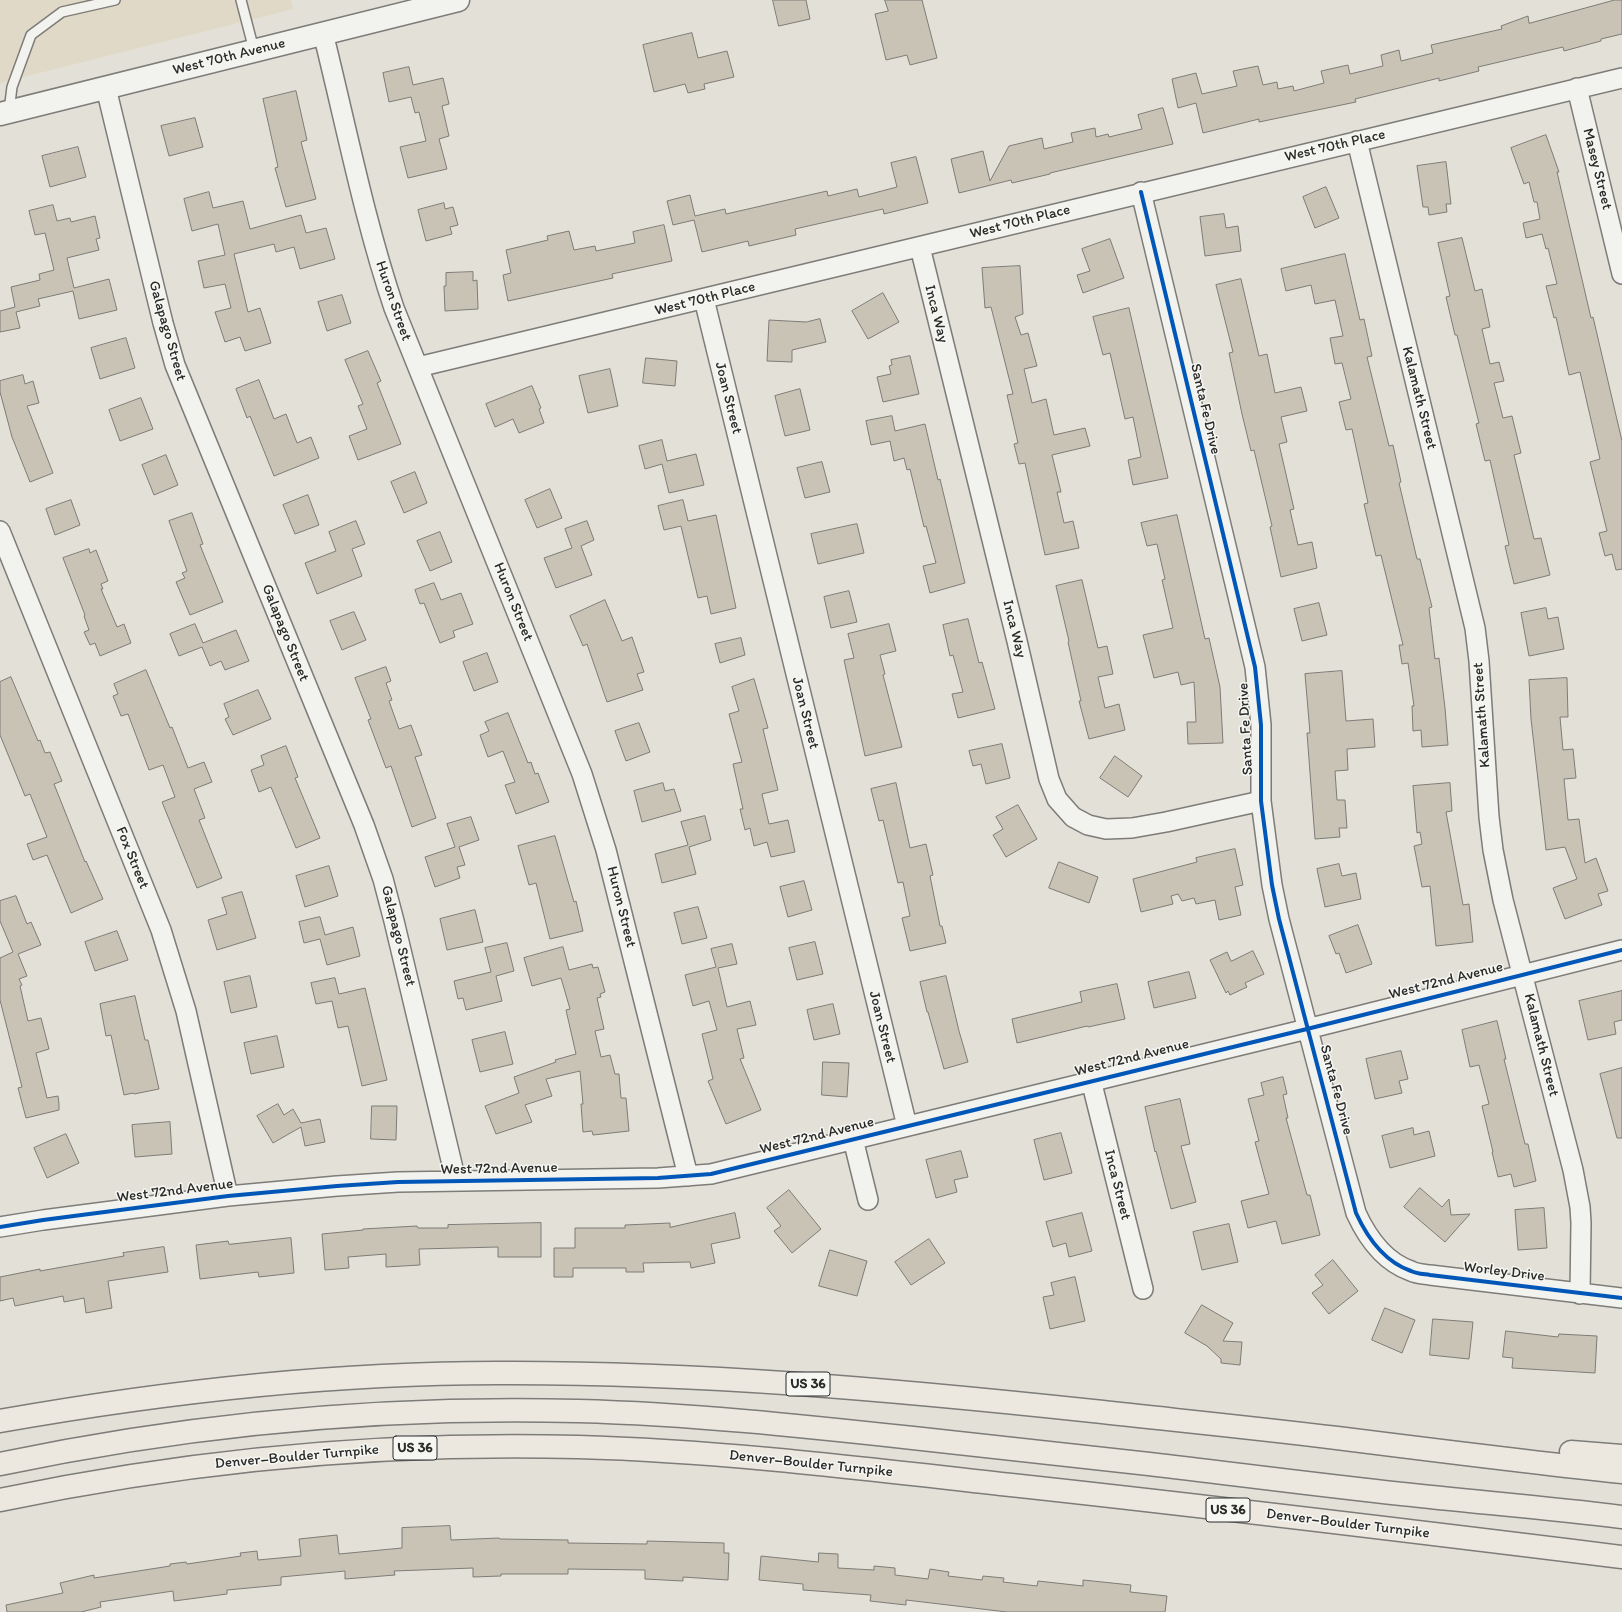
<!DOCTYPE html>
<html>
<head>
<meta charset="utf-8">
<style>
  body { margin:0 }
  canvas { display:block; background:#e3e0d7 }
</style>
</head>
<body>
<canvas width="1622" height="1612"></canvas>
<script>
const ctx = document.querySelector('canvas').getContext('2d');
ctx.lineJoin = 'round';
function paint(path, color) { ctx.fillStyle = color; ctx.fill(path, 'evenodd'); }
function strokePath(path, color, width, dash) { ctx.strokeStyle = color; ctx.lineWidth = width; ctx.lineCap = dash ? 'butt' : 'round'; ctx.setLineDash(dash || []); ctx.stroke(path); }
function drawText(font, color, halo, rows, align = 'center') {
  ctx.font = font + ' Itim,sans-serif'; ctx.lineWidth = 3; ctx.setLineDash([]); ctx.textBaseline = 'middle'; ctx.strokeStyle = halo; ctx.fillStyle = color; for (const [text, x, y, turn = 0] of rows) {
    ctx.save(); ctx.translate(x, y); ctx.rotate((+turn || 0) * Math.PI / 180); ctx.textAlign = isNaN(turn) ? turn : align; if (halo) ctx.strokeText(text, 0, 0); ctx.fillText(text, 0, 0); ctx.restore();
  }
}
paint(new Path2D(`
  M0 0H291L293 9 0 83Z`), '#e1d9c7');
const building = new Path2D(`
  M773 0H806L810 19 779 26Z
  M885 0H922L937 58 910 65 907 55 886 60 875 14 888 11Z
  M1615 0H1622V34L1601 39V41L1564 51 1563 47 1478 67 1479 71 1439 81V78L1355 99 1356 102 1259 122V119L1203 133 1196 103 1178 108 1172 79 1196 73 1202 94 1237 86 1233 71 1258 66 1263 85 1277 82 1278 89 1293 86 1294 91 1324 83 1321 71 1348 65 1350 74 1383 66 1381 55 1399 50 1401 61 1433 53 1431 45 1502 29 1501 26 1528 16 1529 23Z
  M692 33 698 58 727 51 734 77 704 84 705 89 688 93 685 84 654 92 643 45Z
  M409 67 413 85 443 78 449 104 442 106 449 136 439 139 447 169 408 178 400 147 426 141 419 112 415 113 411 97 389 102 383 73Z
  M296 91 307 140 301 142 316 199 286 207 275 168 278 167 263 99Z
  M1163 108 1173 144 1050 173V174L1012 183 1011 180 959 193 951 159 983 151 990 181 1009 146 1042 138 1044 149 1073 142 1071 133 1095 128 1096 137 1108 134 1109 137 1142 129 1138 115Z
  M195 118 203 147 169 156 161 126Z
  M1546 135 1559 172H1557L1591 318 1593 317 1622 441V569L1616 570 1612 554 1605 556 1599 533 1607 531 1590 462 1600 459 1580 372 1569 375 1556 317 1554 318 1546 286 1557 284 1548 248 1546 249 1542 234 1526 238 1523 223 1540 219 1537 202H1534L1529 182 1524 184 1511 148Z
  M78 147 86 177 50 187 42 156Z
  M916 157 928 203 884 214 883 209 795 229 796 235 749 246 748 241 702 252 694 220 673 225 667 201 690 195 695 216 725 209 726 214 827 191 828 196 857 189 859 197 897 187 891 163Z
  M1446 162 1451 204H1446L1447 212 1429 215 1428 207H1423L1417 166Z
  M1326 187 1339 218 1315 228 1303 197Z
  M209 192 213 208 243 201 250 229 301 215 306 233 326 228 335 259 300 269 294 247 276 252 274 244 234 254 248 312 260 308 271 343 245 351 240 337 225 342 215 312 231 308 225 284 204 288 198 261 225 255 218 224 192 231 184 199Z
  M444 203 445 209 453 207 458 225 450 227 452 234 426 241 418 210Z
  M53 205 57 221 70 218 71 222 95 216 100 238 96 239 99 250 67 258 74 288 109 279 117 310 79 319 73 291 38 299 40 306 16 312 20 328 0 332V311L15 307 11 287 40 280 39 274 54 270 45 233 35 235 29 211Z
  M1224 214 1226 228 1238 226 1241 251 1205 256 1200 217Z
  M664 225 672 261 612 274 613 278 508 301 503 275 511 273 506 250 548 240 547 236 569 231 574 250 595 246 596 251 635 243 633 232Z
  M1462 238 1475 291 1482 289 1490 327 1482 329 1490 364 1499 362 1504 381 1494 383 1503 418 1512 416 1521 453 1514 455 1534 539 1541 538 1550 575 1514 584 1505 546 1509 545 1490 460 1485 461 1476 424 1479 423 1457 335H1455L1446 297 1450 296 1438 243Z
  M1110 239 1124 278 1083 293 1077 275 1090 271 1082 249Z
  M1345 254 1360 320 1364 319 1372 356 1367 357 1389 446 1393 445 1401 482 1399 483 1417 559H1420L1432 607 1429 608 1435 659 1439 658 1445 708 1448 745 1422 747 1421 730 1413 731 1412 706H1414L1408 663 1402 664 1399 645H1403L1381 555 1376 556 1364 504 1368 503 1352 429 1346 430 1339 402 1351 399 1342 363 1335 364 1330 338 1343 336 1335 300 1315 304 1311 285 1286 291 1281 269Z
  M1020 266 1023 314 1015 317 1021 335 1028 333 1037 366 1024 369 1032 403 1046 399 1054 435 1085 428 1090 446 1052 455 1061 492H1057L1064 523 1073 521 1079 548 1045 555 1025 463 1019 464 1014 444 1018 443 1007 395 1013 394 991 307 985 308 982 268Z
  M473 272V281L477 280 478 309 445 311 444 286H446V273Z
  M1241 279 1259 356 1267 354 1275 393 1301 387 1307 411 1281 417 1287 442 1279 444 1294 509 1290 510 1298 545 1312 542 1317 568 1281 577 1270 527 1272 526 1254 450 1251 451 1242 414 1229 353 1233 352 1216 285Z
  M883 293 899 322 868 339 852 311Z
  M342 295 351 323 327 331 318 302Z
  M1129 308 1168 478 1133 485 1128 460 1141 457 1133 417 1125 419 1110 353 1103 355 1093 317Z
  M820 319 826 342 792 350V362L767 361 769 320 806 322Z
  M126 338 135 368 100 379 91 348Z
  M368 351 381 381 377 383 401 444 358 460 349 436 367 429 358 406 363 404 345 360Z
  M910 356 919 394 883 402 877 377 891 374 889 366 892 365 891 360Z
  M646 358 677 361 675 386 643 383Z
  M610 369 618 406 588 413 579 376Z
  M23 375 25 384 33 381 39 403 27 406 53 473 30 482 12 437 0 392V381Z
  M259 380 274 419 286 414 297 443 311 437 319 458 274 476 250 416 247 418 236 389Z
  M532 386 541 408 539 409 544 423 519 433 513 419 495 427 486 404Z
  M800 389 810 430 785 436 775 396Z
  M141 398 153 429 120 441 109 410Z
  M892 416 895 431 925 424 938 480 940 479 965 583 930 593 923 566 936 563 926 526 924 527 910 469 907 470 904 458 894 461 890 441 871 445 866 421Z
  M662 440 667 461 696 454 704 485 669 493 662 464 645 469 639 446Z
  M166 455 178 485 154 495 142 465Z
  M822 462 830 492 805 498 797 468Z
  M415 472 427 503 404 513 391 482Z
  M550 489 562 518 537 528 525 500Z
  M308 495 319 525 295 534 283 505Z
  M71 500 80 525 55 535 46 509Z
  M683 500 688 521 716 515 736 608 711 614 707 596 698 598 681 526 664 530 658 506Z
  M192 513 203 544 200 545 223 602 190 615 176 582 185 578 182 573 187 571 169 521Z
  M1177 515 1205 639 1209 638 1220 687 1223 743 1188 744 1187 722H1196L1194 682 1181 685 1178 672 1154 678 1143 635 1173 628 1162 580 1165 579 1157 544 1147 546 1141 523Z
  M356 521 365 544 352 549 362 576 317 594 305 563 336 551 329 532Z
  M587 521 594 540 581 546 592 575 556 588 544 558 572 548 565 529Z
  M857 524 864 553 818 564 811 534Z
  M440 532 452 562 430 571 417 541Z
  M89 549 90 553 96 550 108 581 101 584 103 589H101L117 627 124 624 131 643 100 656 95 643 90 645 84 632 89 630 84 616 85 615 63 558Z
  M1082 580 1098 648 1107 646 1113 674 1098 677 1105 708 1119 704 1125 730 1089 739 1079 701H1081L1068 642 1069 641 1056 586Z
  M434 583 441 600 461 593 473 624 453 631 455 637 440 643 424 603 420 604 415 590Z
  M849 591 857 622 831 628 824 597Z
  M605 600 622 641 632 637 644 672 637 674 643 690 607 702 587 644 583 646 570 616Z
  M1319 603 1327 635 1302 641 1294 609Z
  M1546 608 1548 619 1558 617 1564 649 1529 656 1521 613Z
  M354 612 366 640 342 650 330 621Z
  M968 619 979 663 982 662 995 709 958 718 952 694 963 692 953 655 950 656 943 625Z
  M195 624 203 643 236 630 249 661 225 670 221 661 210 666 202 647 179 656 170 634Z
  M889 624 896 651 880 655 885 674 883 675 902 747 865 756 844 660 854 658 848 634Z
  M741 638 745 655 720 663 715 644Z
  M487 653 498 682 474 691 463 662Z
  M386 667 391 681 386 683 392 700 389 701 399 729 411 725 422 755 415 757 436 818 412 827 391 766 386 768 368 720 371 719 355 678Z
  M146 670 170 728 172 727 188 768 204 762 212 782 194 789 205 818 199 820 222 878 197 888 162 802 175 797 163 765 149 770 128 714 121 716 113 696 118 694 114 684Z
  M1342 671 1346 721 1373 719 1375 747 1347 749 1348 770 1335 771 1337 800H1345L1347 828H1339L1340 837 1315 839 1307 733H1310L1305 674Z
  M11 677 38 741 40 740 45 753 50 752 62 781 54 784 85 862 86 861 103 899 71 913 47 855 33 860 27 844 47 837 30 794 25 796 0 735V682Z
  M1567 678 1568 717H1560L1563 750 1573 749 1576 778 1564 779 1568 820 1579 819 1585 863 1596 858 1608 891 1598 894 1602 905 1565 919 1553 888 1577 879 1565 847 1546 850 1531 719 1529 680Z
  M754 679 768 728 763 729 778 790 762 794 769 824 788 820 795 852 771 857 767 842 754 846 750 828 745 830 740 809H743L733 764 742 762 729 714 739 711 732 687Z
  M258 690 271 719 233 735 225 719 229 717 224 704Z
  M508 713 528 763 531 762 535 774 538 773 549 802 516 814 505 785 515 782 503 751 488 757 480 735 489 731 485 722Z
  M639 723 650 752 626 761 615 731Z
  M1002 744 1010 778 986 784 981 764 973 766 969 751Z
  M286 746 298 777 295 778 320 838 296 848 271 787 259 792 251 770 264 765 261 756Z
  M1115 756 1142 776 1128 797 1100 778Z
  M663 783 665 791 674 789 681 811 642 822 634 791Z
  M896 783 910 848 926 844 933 875 930 876 940 926H942L946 943 910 951 902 918 910 916 903 882 898 883 883 820 879 821 871 789Z
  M1450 783 1452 811 1446 812 1463 905 1469 904 1473 942 1436 946 1430 886 1422 887 1414 846 1422 844 1420 832 1417 833 1413 786Z
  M1018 805 1037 839 1006 857 993 835 1003 829 996 817Z
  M705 816 711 840 689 847 696 874 662 883 655 854 688 845 681 822Z
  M471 817 479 840 459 847 465 865 457 867 460 878 435 887 425 857 455 847 447 824Z
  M555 836 574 902 576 901 583 931 550 939 536 883 529 885 518 846Z
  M1235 849 1243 885 1235 887 1241 915 1219 920 1215 900 1196 904 1194 898 1182 901 1178 894 1171 896 1173 904 1141 912 1133 879 1197 862 1196 858Z
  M1059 862 1098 877 1089 903 1049 888Z
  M1339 864 1342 876 1356 873 1361 899 1325 907 1317 869Z
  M329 866 338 896 305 907 296 876Z
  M804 881 812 910 788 917 780 887Z
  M242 892 256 938 217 950 208 920 227 914 222 898Z
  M16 896 27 924 31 922 41 945 18 954 27 976 19 979 22 985 20 986 28 1021 41 1018 49 1049 36 1053 47 1098 58 1096 59 1104V1110L26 1118 18 1088 22 1087 0 1000V958L13 952 0 921V901Z
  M698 907 707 938 682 944 674 913Z
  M475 910 483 942 447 950 440 919Z
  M320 917 325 935 353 927 360 956 327 965 320 939 304 943 299 922Z
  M1358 925 1372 964 1346 973 1339 953 1336 954 1329 936Z
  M117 931 128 960 95 971 85 942Z
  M815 942 823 974 797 980 789 948Z
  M507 943 514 971 496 976 502 1001 466 1010 463 998 458 999 454 981 491 972 485 948Z
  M732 944 737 964 718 968 727 1007 750 1001 756 1025 737 1029 744 1058 740 1059 761 1110 726 1124 708 1081 713 1079 702 1034 717 1030 709 1001 693 1006 685 975 716 967 711 949Z
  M563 947 569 970 592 964 593 968 598 967 605 992 600 994 601 997 597 998 604 1029 595 1031 601 1057 610 1055 615 1074H619L621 1098H626L629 1131 593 1135 592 1131 583 1132 581 1104H583L580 1071 546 1079 552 1096 525 1105 532 1122 496 1134 485 1106 519 1093 514 1077 556 1062 555 1060 576 1054 566 1010 570 1009 561 978 532 986 524 958Z
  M1253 951 1264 974 1245 983 1247 987 1230 995 1228 991 1226 993 1210 960 1227 952 1231 961Z
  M1189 972 1196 998 1154 1008 1148 982Z
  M250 976 257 1007 231 1013 224 982Z
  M946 976 959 1031 968 1062 944 1069 928 1012H927L920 982Z
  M335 978 339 994 365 988 387 1080 362 1086 348 1026 338 1028 332 1001 316 1004 311 983Z
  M1117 984 1125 1019 1088 1027 1087 1026 1017 1043 1012 1019 1082 1002 1080 992Z
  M1622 991V1020L1614 1022 1616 1034 1588 1040 1579 1001Z
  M135 996 145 1040H148L159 1089 134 1094 133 1093 124 1095 111 1035 106 1036 100 1004Z
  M833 1004 840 1034 814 1040 807 1010Z
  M1497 1021 1506 1059H1504L1525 1144H1528L1536 1181 1514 1187 1511 1174 1498 1177 1492 1152H1493L1482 1106 1489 1104 1479 1065 1470 1067 1462 1030Z
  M505 1032 513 1064 480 1072 472 1040Z
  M277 1036 284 1067 251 1074 244 1043Z
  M1401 1051 1408 1079 1399 1081 1402 1093 1375 1099 1366 1059Z
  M823 1062 849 1063 847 1097 822 1095Z
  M1622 1068V1138H1617L1600 1074Z
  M1283 1077 1287 1094 1283 1095 1288 1118H1286L1307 1195H1310L1320 1235 1282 1244 1276 1221 1248 1228 1241 1201 1269 1194 1255 1142 1259 1141 1248 1099 1264 1095 1261 1083Z
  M1180 1099 1190 1144 1181 1146 1196 1202 1171 1209 1156 1151 1155 1152 1145 1107Z
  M278 1104 284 1115 293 1109 301 1123 320 1119 325 1142 305 1146 301 1127 273 1143 257 1116Z
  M372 1106H397L396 1140 371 1139Z
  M170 1122 172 1154 135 1157 132 1125Z
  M1413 1128 1414 1135 1429 1131 1435 1156 1390 1168 1382 1136Z
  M1061 1133 1072 1173 1044 1180 1034 1140Z
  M66 1134 79 1163 47 1178 34 1148Z
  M961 1151 968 1177 954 1180 957 1192 936 1198 926 1160Z
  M1420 1188 1442 1207 1449 1199 1451 1215 1470 1214 1445 1242 1404 1207Z
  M789 1190 821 1229 792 1253 774 1231 781 1226 767 1208Z
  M1544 1208 1547 1248 1518 1250 1515 1210Z
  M735 1213 740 1238 711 1244 715 1263 691 1268 690 1262 643 1263 644 1272H626V1268H573V1277H554V1248H575V1228H625V1225L670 1223V1227Z
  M1082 1213 1092 1251 1069 1257 1066 1243 1053 1247 1046 1222Z
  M541 1223V1257H498V1247L419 1249 420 1265 386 1267V1254L348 1257 349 1268 325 1270 322 1234 363 1230V1229L417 1226 418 1228H448V1225Z
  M1229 1224 1238 1262 1202 1270 1193 1232Z
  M291 1238 294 1273 259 1277 258 1272 200 1279 196 1245 228 1241 229 1244Z
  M929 1239 945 1263 911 1285 895 1262Z
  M164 1247 168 1272 108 1281 112 1308 86 1313 84 1298 64 1302 63 1296 15 1306 13 1298 0 1301V1277L40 1269V1271L124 1256 123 1253Z
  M830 1250 867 1261 857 1296 819 1286Z
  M1333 1260 1358 1291 1329 1314 1312 1293 1323 1285 1315 1275Z
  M1075 1277 1085 1321 1050 1329 1043 1297 1054 1295 1051 1283Z
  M1202 1305 1233 1323 1223 1341 1242 1342 1240 1365 1221 1363V1359L1207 1346 1185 1333Z
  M1385 1308 1415 1320 1402 1353 1372 1340Z
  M1433 1319 1473 1322 1469 1359 1430 1355Z
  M1506 1331 1558 1337 1559 1334 1597 1336 1595 1373 1512 1368 1513 1358 1503 1357Z
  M450 1526 451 1540 499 1538 500 1539 568 1540V1543L647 1544V1541L724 1543V1553H729L728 1580 683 1577V1581L645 1579V1570L568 1569V1574H501V1576L473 1577V1568L394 1571 395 1575 345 1579V1571L281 1577V1585L227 1590V1594L174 1601 173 1591 100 1602 101 1607 81 1612H7L6 1605 63 1593 60 1583 94 1575V1578L170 1566V1564L186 1562 187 1564 241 1556 240 1553 257 1551 258 1560 301 1556 299 1539 337 1535 339 1554 402 1548V1528Z
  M819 1553 838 1554V1568L874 1570V1566L895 1568V1575L928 1579 930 1569 949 1572 948 1576 982 1580 983 1576 1004 1578 1003 1582 1037 1586 1038 1581 1083 1586V1580L1131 1585 1130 1592 1167 1596 1165 1612H1007L906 1600V1605L870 1601 871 1595 803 1590V1584L759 1580 761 1556 818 1562Z`);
paint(building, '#c9c3b5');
strokePath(building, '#7e7c78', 1);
const service = new Path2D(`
  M241 0 254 50
  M9 111 12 87 31 35 62 12 115 0`);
const minor = new Path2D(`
  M323 33C346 125 364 219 394 308L582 774 606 850 688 1176
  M106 88 163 323 175 365 364 825 383 879 394 921 456 1181
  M1577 88 1622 274
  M1357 141 1475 628 1479 661 1489 817 1493 850 1503 900 1573 1170 1580 1207 1581 1223 1580 1294
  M1141 192 1255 667 1261 725V801L1272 885 1279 919 1356 1213C1367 1237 1385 1262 1411 1271 1417 1274 1424 1274 1430 1275L1622 1298
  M920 247 1017 641 1049 779 1057 799 1073 817 1088 825 1106 829 1132 828 1166 822 1261 801
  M704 299 907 1126
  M418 367 1622 78
  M0 531 161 930 186 1011 228 1196
  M1091 1080 1143 1289
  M853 1139 868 1200
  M0 1227 43 1220 228 1196 337 1186 398 1182 658 1178 711 1174 1307 1029 1622 950`);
const secondary = new Path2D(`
  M0 114 458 0`);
const trunk = new Path2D(`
  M0 1464C190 1424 384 1406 578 1411 690 1414 802 1426 913 1438 992 1447 1071 1455 1149 1464 1234 1474 1318 1485 1402 1494 1475 1502 1549 1508 1622 1517`);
const motorway = new Path2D(`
  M0 1421C164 1392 330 1373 497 1373 696 1372 895 1390 1093 1411 1174 1420 1256 1428 1337 1438 1432 1450 1527 1462 1622 1472
  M1571 1452 1622 1456
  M0 1500C190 1460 384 1442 578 1447 723 1451 867 1469 1011 1485 1215 1507 1419 1532 1622 1557`);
strokePath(service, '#7e7c78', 12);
strokePath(minor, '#7e7c78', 22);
strokePath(secondary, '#7e7c78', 25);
strokePath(trunk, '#7e7c78', 25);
strokePath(motorway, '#7e7c78', 25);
strokePath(service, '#f2f2ef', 9);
strokePath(minor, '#f2f2ef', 19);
strokePath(secondary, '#f2f2ef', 22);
strokePath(trunk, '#ece8e0', 22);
strokePath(motorway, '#ece8e0', 22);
strokePath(new Path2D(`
  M1141 192 1255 667 1261 725V801L1272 885 1279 919 1356 1213C1367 1237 1385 1262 1411 1271 1417 1274 1424 1274 1430 1275L1622 1298
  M0 1227 43 1220 228 1196 337 1186 398 1182 658 1178 711 1174 1307 1029 1622 950`), '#0057b8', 4);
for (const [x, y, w] of [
  [808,1384,44],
  [415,1448,44],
  [1228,1510,44]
]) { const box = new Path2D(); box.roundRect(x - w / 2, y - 12, w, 24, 3); ctx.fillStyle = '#f6f6f2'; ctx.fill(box); strokePath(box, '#2b2b2b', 1); }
drawText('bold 14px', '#2b2b2b', null, [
  ["US 36",808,1384],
  ["US 36",415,1448],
  ["US 36",1228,1510]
]);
drawText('15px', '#2b2b2b', '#f6f6f2', [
  ["West 70th Avenue",229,57,-14],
  ["West 70th Place",1335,146,-13],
  ["Masey Street",1597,169,76],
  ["West 70th Place",1020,222,-14],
  ["West 70th Place",705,299,-14],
  ["Huron Street",393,301,71],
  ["Inca Way",936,314,76],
  ["Galapago Street",167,331,74],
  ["Joan Street",728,398,76],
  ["Kalamath Street",1419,398,76],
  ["Santa Fe Drive",1205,409,77],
  ["Huron Street",513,602,68],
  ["Inca Way",1014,629,76],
  ["Galapago Street",285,633,68],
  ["Joan Street",805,713,76],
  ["Kalamath Street",1482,715,-94],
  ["Santa Fe Drive",1246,729,-93],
  ["Fox Street",132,858,68],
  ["Huron Street",621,907,76],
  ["Galapago Street",398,936,76],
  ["West 72nd Avenue",1446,981,-14],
  ["Joan Street",882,1027,76],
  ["Kalamath Street",1541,1045,76],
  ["West 72nd Avenue",1132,1058,-14],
  ["Santa Fe Drive",1336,1090,75],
  ["West 72nd Avenue",817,1136,-14],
  ["West 72nd Avenue",499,1169,-1],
  ["Inca Street",1117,1185,76],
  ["West 72nd Avenue",175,1191,-7],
  ["Worley Drive",1504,1272,7],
  ["Denver–Boulder Turnpike",297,1457,-5],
  ["Denver–Boulder Turnpike",811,1464,6],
  ["Denver–Boulder Turnpike",1348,1524,7]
]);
</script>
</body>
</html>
